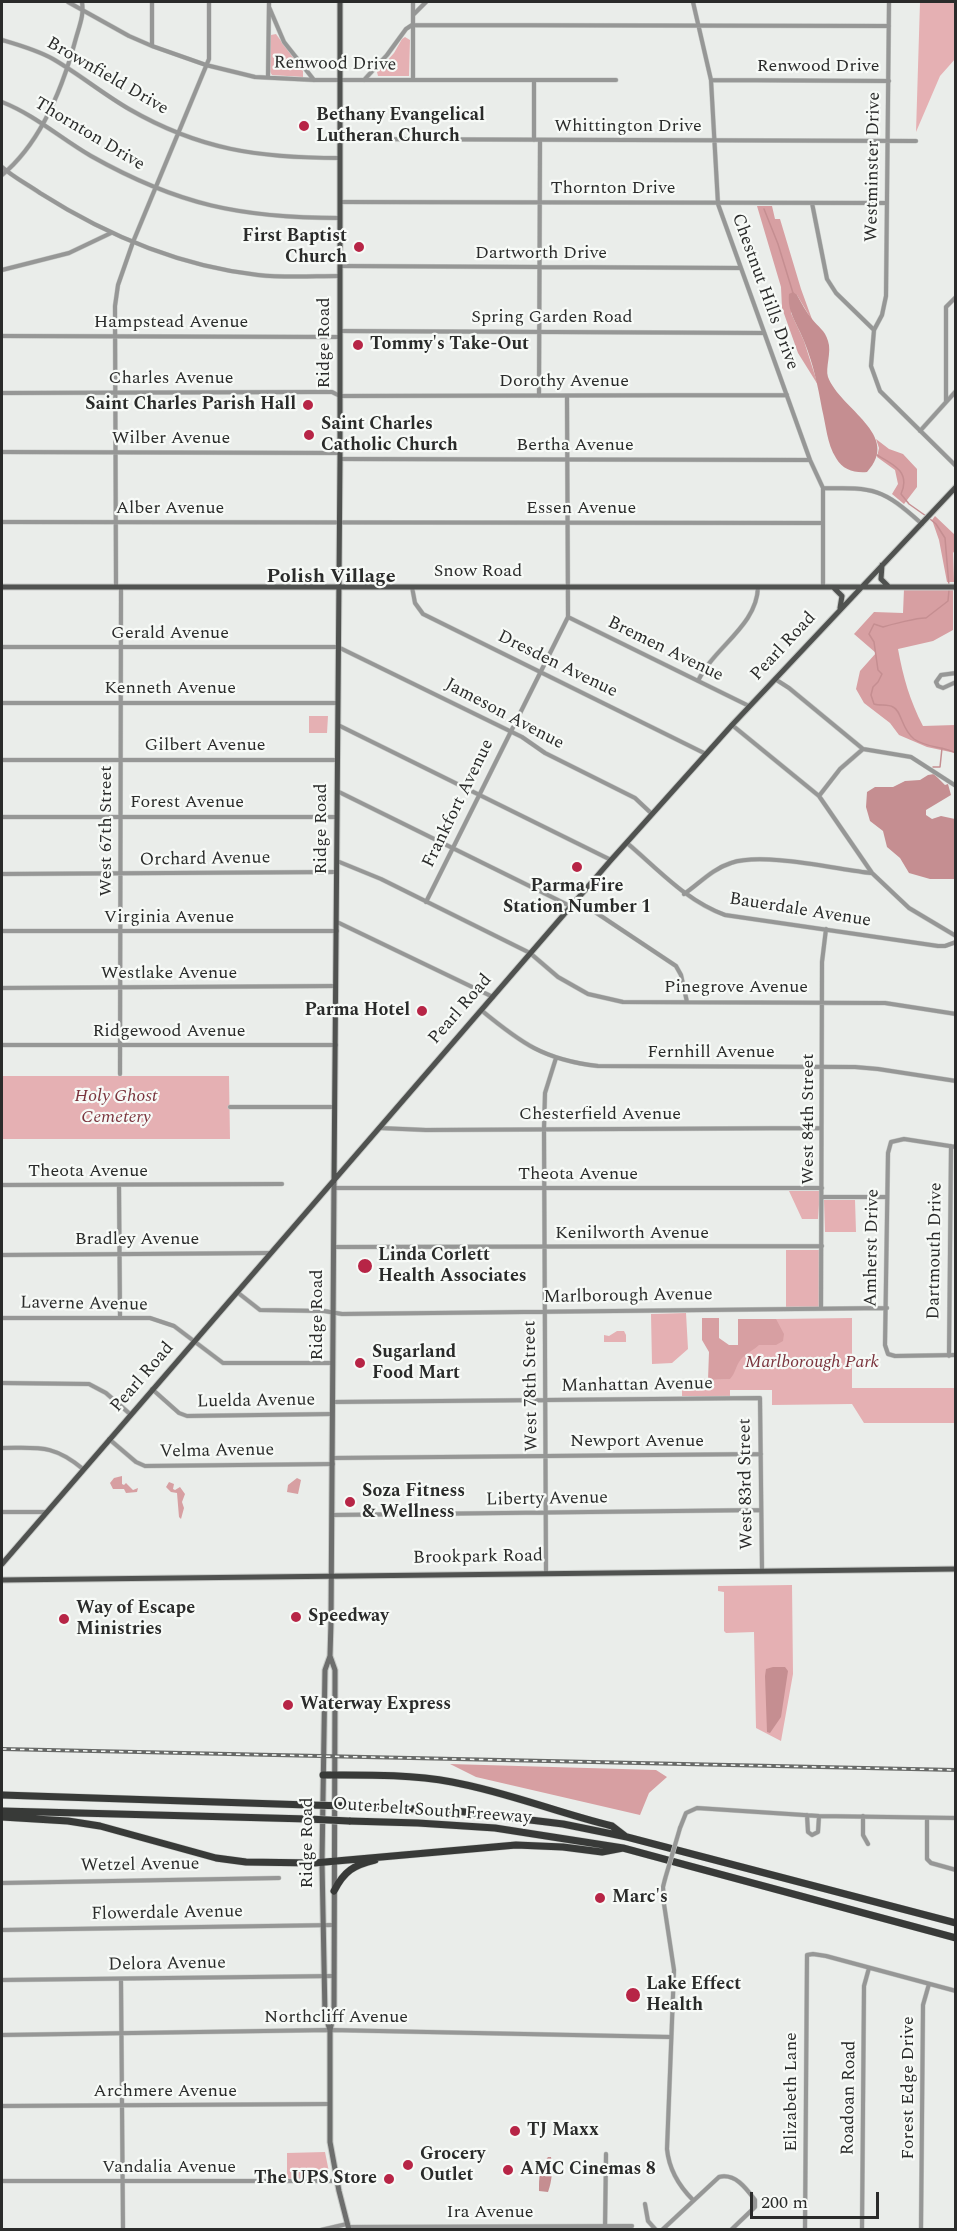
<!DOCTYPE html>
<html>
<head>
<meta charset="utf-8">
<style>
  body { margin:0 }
  #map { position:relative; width:957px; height:2231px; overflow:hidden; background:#eaedea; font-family:Spectral,serif }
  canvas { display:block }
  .frame { position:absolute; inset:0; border:3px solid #2a2b2a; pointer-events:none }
  .scale { position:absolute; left:750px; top:2192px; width:129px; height:27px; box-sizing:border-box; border:3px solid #2a2b2a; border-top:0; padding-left:8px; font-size:18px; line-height:21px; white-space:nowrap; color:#2a2b2a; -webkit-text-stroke:4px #f7faf7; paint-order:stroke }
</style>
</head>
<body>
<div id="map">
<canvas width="957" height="2231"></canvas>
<div class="frame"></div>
<div class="scale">200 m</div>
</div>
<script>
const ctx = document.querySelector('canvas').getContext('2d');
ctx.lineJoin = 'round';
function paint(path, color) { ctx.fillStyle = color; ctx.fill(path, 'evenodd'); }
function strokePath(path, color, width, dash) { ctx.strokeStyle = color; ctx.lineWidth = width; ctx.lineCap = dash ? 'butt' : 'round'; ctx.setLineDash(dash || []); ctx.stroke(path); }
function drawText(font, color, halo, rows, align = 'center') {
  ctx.font = font + ' Spectral,serif'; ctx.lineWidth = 4.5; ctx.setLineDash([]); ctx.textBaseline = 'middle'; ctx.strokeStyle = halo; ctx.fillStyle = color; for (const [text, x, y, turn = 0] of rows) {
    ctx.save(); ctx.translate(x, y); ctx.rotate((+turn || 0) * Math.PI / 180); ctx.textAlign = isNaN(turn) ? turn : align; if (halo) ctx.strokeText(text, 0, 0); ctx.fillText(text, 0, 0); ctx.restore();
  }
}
paint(new Path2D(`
  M920 2H955L956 58 940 76 916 132Z
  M276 34 303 71V77L272 75 270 72V37L271 35Z
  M405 37 410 40 409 76H378L377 72 394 53 402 39Z
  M309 716H328L327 733H309Z
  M2 1076H229L230 1139H2Z
  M789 1191H820L818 1219H802Z
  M824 1200H855L856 1232H825Z
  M786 1250H819V1307H786Z
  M686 1313 688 1349 672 1363 652 1364 651 1314Z
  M852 1318V1388H955V1423H864L852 1404 772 1405V1390H730V1396H682V1380L729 1379V1345H776V1319Z
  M617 1331H624L626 1335V1342H604V1335L609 1336Z
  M792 1585 793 1674 781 1741 756 1728 754 1632 726 1633 724 1631V1592L718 1591V1586Z
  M325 2152 329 2172 325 2178 287 2179V2153Z`), '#e5b0b3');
paint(new Path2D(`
  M757 206H772L775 219H780L801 289 813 322 797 295 791 313 804 341 818 385 798 353 782 308 781 287Z
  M876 439 889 449 903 454 917 469V487L904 504 892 494 898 484 895 470 877 457 879 448Z
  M935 516 955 535V550L953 553 954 582H947L939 540 932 520Z
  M904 589H953V630L933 641 898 649C903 677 910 701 923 726L955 725V753L927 747 899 735 890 723 864 703 856 689 860 671 876 653 854 634 874 612 903 613Z
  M702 1318H719V1338L729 1345H738V1319H776L784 1334 783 1341 776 1345H759C754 1350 748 1352 743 1357 736 1363 736 1373 730 1379L708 1380 709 1352 702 1340Z
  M122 1476V1484L124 1485 126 1483 133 1490 138 1488 137 1492 126 1493 124 1489H113L110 1483 114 1478Z
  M297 1478 301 1480 298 1494 287 1492 288 1485Z
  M169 1482 174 1484 173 1489 175 1490 180 1487 185 1494 182 1502 184 1508 181 1519 179 1517 177 1493 171 1492 166 1487Z
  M450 1764 656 1770 667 1777 649 1793 640 1815 476 1777Z`), '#d79fa2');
paint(new Path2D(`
  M793 292 797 295C802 304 806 312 812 319 818 327 825 330 828 341 832 352 825 368 828 377 840 409 902 435 867 472 854 473 843 470 836 458 827 444 826 425 822 409 818 386 813 363 804 341 798 325 787 312 789 294Z
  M934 774 945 785 948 784 951 795 926 810V815L932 819 941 816 955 819V879H930L909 873 900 858 887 847 883 831 870 821 866 807 867 792 875 787H893L905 781 920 780 928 775Z
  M773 1667H785L788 1671 781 1717 770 1733 767 1732 765 1676 766 1669Z
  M548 2157H551C553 2168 552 2181 548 2192L539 2191C539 2178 539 2167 548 2157Z`), '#c58e91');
strokePath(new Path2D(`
  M764 209 778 244 793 293
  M877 455C893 464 911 472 901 494L909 504 926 516
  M930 519 936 524 945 538 949 586
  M949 590 948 601 926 618C920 617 889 625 883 627L874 624 869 634 874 642 878 670 882 674 878 682 873 687 871 695 874 704C880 706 888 704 893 707 902 711 901 729 914 739 927 748 942 746 956 753
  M933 767H940L942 748`), '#c58e91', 1.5);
const minor = new Path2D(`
  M68 2 129 36 152 46 206 65 255 77 314 80H616
  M413 2V80
  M693 2 711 80 718 204 810 460 823 488V587
  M269 7 284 42 314 80
  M414 14 426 2
  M2 40C19 45 37 50 53 59 79 74 103 94 129 109 200 150 259 158 340 158
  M152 46V2
  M268 77 269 2
  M364 80 387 55 406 29 412 25 889 26
  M711 80 889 81
  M2 102C35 115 60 138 91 156 178 205 241 218 340 218
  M340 139 916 141
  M534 140V80
  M2 167C13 177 27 184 40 193 106 235 179 266 258 275 285 278 313 276 340 276
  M2 175C42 142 63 87 76 38 80 24 84 15 82 2
  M340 202 887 203
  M812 203 827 279 836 293 874 330 871 366 880 391 956 466
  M340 266 741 268
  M2 270 69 253 111 233
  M874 330 882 315 886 296 889 2
  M340 331 764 333
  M2 336 340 337
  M2 393 315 392H332L340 396 787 395
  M539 396 540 140
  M946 401V307L956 297
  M920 431 956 391
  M2 452 340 453
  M340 459 810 460
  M823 488C875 488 882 488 922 524
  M2 522 823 523
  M116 587 115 306 118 285 133 242 209 59V2
  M412 587 415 603 423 614 706 754
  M568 617 749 706
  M2 647H338L522 737 545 753 635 798 652 814
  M956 673 941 675 936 682 938 686 943 688 956 682
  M775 679 789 688 863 749 911 757 956 786
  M698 681C714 647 757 626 758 587
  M2 703H338
  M338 725 611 860
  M732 725 819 796 872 873 909 908 956 936
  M2 760H337
  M337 791 570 906
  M819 796 840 769 863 749
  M2 817H337
  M627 843C658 869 686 901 725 915L938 946H945L956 942
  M337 861 381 879 530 953 558 977 588 994 623 1002 885 1003 956 1014
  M2 874 337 872
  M684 894C700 883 712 869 731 863 763 852 835 869 871 873
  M577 900 676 966 681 975 687 1002
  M426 902 568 617 567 396
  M337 922 493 997
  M2 931H337
  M2 988 336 986
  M481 1010C521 1043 544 1060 598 1066L855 1067 878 1069 956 1081
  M2 1045H336
  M120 1074 121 587
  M230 1107H335
  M379 1128 426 1130 821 1128
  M956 1147 904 1139 891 1142 888 1153 885 1345 888 1354 895 1356 956 1355
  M2 1185 282 1184
  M119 1185 120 1317
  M334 1188H822
  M822 1197H887
  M334 1247 822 1246
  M2 1255 271 1253
  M237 1292 260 1310 324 1311 342 1314 887 1308
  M821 1308 822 962 826 929
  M2 1318H150L174 1326 223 1363H333
  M949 1356 951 1146
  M2 1383 89 1384 106 1393 130 1414
  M152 1389 179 1413 187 1416 332 1414
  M333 1402 760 1398 762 1570
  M109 1439 136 1462 145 1466 333 1464
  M2 1448C39 1448 53 1444 83 1469
  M334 1458 761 1454
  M2 1512H46
  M333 1515 761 1510
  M546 1573 544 1129 545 1093 556 1058
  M807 1815 808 1832 812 1835 818 1832 819 1816
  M863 1816V1835L868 1844
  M927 1818V1859L931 1863 956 1870
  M680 1828 686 1813 697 1808 819 1816 956 1818
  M665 1879 663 1887 664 1904 674 1970 667 2149C669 2170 679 2186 693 2200
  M2 1883 279 1878
  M2 1930 334 1925
  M121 1979 123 2230
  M2 1980 334 1976
  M2 2035 330 2030 670 2037
  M2 2106 329 2104
  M2 2181H336
  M645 2204 648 2221 656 2230
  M348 2227 632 2226
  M321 2230 347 2224
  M605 2230 606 2154
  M662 2230 719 2177C735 2173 746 2188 755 2200V2207L731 2230
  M805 2230 807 1955 813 1954 826 1956 956 1991
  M862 2230 864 1986 869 1968
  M921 2230 923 2005 929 1984`);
const secondary = new Path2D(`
  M330 1656 335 1670V1686L334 2014 330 2030V2142L339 2191 349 2230
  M330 2030 325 2015 322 1862 325 1670 330 1656 331 1622 334 1181`);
const primary = new Path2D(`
  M882 565 881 579 888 586
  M2 587H956
  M834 588 842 596 840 608
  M334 1181 340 459V2
  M2 1564 611 860 732 725 956 487
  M2 1580 956 1569`);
const motorway = new Path2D(`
  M323 1775C365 1775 410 1774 452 1782 507 1792 558 1813 612 1826L625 1836
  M2 1795 308 1805
  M350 1806 457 1811 563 1824 627 1837 956 1923
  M2 1811 308 1819
  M2 1817 68 1821 100 1826 216 1858 246 1862 314 1863 516 1845 563 1847 602 1852 623 1848
  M349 1821 418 1823 495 1828 623 1848 956 1938
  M334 1891C344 1871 354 1865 375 1860`);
strokePath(minor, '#c7cac7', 5);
strokePath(secondary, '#c7cac7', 7);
strokePath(primary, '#c7cac7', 7);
strokePath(motorway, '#c7cac7', 8);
strokePath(minor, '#969796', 4);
strokePath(secondary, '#6d6e6d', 5);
strokePath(primary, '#505250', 5);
strokePath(motorway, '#383a38', 7);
const rail = new Path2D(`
  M2 1749 956 1770`);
strokePath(rail, '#676967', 4);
strokePath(rail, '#f7faf7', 1.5, [4.5]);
const minorBridge = new Path2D(`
  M665 1879 680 1828`);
const motorwayBridge = new Path2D(`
  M308 1805 350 1806
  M308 1819 349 1821`);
strokePath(minorBridge, '#c7cac7', 5, []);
strokePath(motorwayBridge, '#c7cac7', 8, []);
strokePath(minorBridge, '#969796', 4);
strokePath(motorwayBridge, '#383a38', 7);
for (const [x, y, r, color] of [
  [304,126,6,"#b72546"],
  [359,247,6,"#b72546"],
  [358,345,6,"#b72546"],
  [308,405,6,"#b72546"],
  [309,435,6,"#b72546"],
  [577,867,6,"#b72546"],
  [422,1011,6,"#b72546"],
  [365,1266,8,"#b72546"],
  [360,1363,6,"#b72546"],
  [350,1502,6,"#b72546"],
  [296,1617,6,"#b72546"],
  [64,1619,6,"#b72546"],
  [288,1705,6,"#b72546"],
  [600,1898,6,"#b72546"],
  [633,1995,8,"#b72546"],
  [515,2131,6,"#b72546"],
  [408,2165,6,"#b72546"],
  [508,2170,6,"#b72546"],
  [389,2179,6,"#b72546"]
]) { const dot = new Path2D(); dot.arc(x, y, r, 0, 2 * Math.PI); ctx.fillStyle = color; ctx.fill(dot); strokePath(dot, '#f7faf7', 2); }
drawText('18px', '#2a2b2a', '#f7faf7', [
  ["Renwood Drive",335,65,1],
  ["Renwood Drive",818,67],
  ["Brownfield Drive",107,77,30],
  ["Whittington Drive",628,127],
  ["Thornton Drive",89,135,31],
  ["Westminster Drive",874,167,-89],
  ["Thornton Drive",613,189],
  ["Dartworth Drive",541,254],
  ["Chestnut Hills Drive",764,292,70],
  ["Spring Garden Road",552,318],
  ["Hampstead Avenue",171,323],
  ["Ridge Road",325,343,-90],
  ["Charles Avenue",171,379],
  ["Dorothy Avenue",564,382],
  ["Wilber Avenue",171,439],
  ["Bertha Avenue",575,446],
  ["Alber Avenue",170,509],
  ["Essen Avenue",581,509],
  ["Snow Road",478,572],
  ["Gerald Avenue",170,634],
  ["Pearl Road",784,647,-47],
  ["Bremen Avenue",665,650,26],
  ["Dresden Avenue",557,665,26],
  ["Kenneth Avenue",170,689],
  ["Jameson Avenue",504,715,28],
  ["Gilbert Avenue",205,746],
  ["Forest Avenue",187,803],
  ["Frankfort Avenue",459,804,-64],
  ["Ridge Road",322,829,-90],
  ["West 67th Street",107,831,-90],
  ["Orchard Avenue",205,860,-1],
  ["Bauerdale Avenue",800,911,9],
  ["Virginia Avenue",169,918],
  ["Westlake Avenue",169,974],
  ["Pinegrove Avenue",736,988],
  ["Pearl Road",461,1010,-49],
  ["Ridgewood Avenue",169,1032],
  ["Fernhill Avenue",711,1053],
  ["Chesterfield Avenue",600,1115],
  ["West 84th Street",809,1119,-90],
  ["Theota Avenue",88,1172],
  ["Theota Avenue",578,1175],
  ["Kenilworth Avenue",632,1234],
  ["Bradley Avenue",137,1240],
  ["Amherst Drive",873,1248,-89],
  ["Dartmouth Drive",936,1251,-89],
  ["Marlborough Avenue",628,1297,-1],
  ["Laverne Avenue",84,1305,1],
  ["Ridge Road",318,1315,-90],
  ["Pearl Road",143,1378,-49],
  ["West 78th Street",532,1386,-91],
  ["Manhattan Avenue",637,1386,-1],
  ["Luelda Avenue",256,1402,-1],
  ["Newport Avenue",637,1442],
  ["Velma Avenue",217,1452,-1],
  ["West 83rd Street",747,1484,-91],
  ["Liberty Avenue",547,1500,-1],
  ["Brookpark Road",478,1558,-1],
  ["Outerbelt South Freeway",432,1812,4],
  ["Ridge Road",308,1843,-90],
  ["Wetzel Avenue",140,1866,-1],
  ["Flowerdale Avenue",167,1914,-1],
  ["Delora Avenue",167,1965,-1],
  ["Northcliff Avenue",336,2018],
  ["Forest Edge Drive",909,2088,-90],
  ["Archmere Avenue",165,2092],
  ["Elizabeth Lane",792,2092,-90],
  ["Roadoan Road",850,2098,-89],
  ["Vandalia Avenue",169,2168],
  ["Ira Avenue",490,2213]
]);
drawText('bold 18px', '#2a2b2a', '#f7faf7', [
  ["Bethany Evangelical",316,116],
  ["Lutheran Church",316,137],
  ["First Baptist",347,237,"right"],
  ["Church",347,258,"right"],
  ["Tommy's Take-Out",370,345],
  ["Saint Charles Parish Hall",296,405,"right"],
  ["Saint Charles",321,425],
  ["Catholic Church",321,446],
  ["Parma Fire",577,887,"center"],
  ["Station Number 1",577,908,"center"],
  ["Parma Hotel",410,1011,"right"],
  ["Linda Corlett",378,1256],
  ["Health Associates",378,1277],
  ["Sugarland",372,1353],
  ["Food Mart",372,1374],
  ["Soza Fitness",362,1492],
  ["& Wellness",362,1513],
  ["Way of Escape",76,1609],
  ["Ministries",76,1630],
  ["Speedway",308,1617],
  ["Waterway Express",300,1705],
  ["Marc's",612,1898],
  ["Lake Effect",646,1985],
  ["Health",646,2006],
  ["TJ Maxx",527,2131],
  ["Grocery",420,2155],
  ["Outlet",420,2176],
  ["AMC Cinemas 8",520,2170],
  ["The UPS Store",377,2179,"right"]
], 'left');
drawText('italic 18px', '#7a343d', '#f7faf7', [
  ["Holy Ghost",116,1097],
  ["Cemetery",116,1118],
  ["Marlborough Park",812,1363]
]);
drawText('bold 20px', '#2a2b2a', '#f7faf7', [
  ["Polish Village",331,578]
]);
</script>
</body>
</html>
